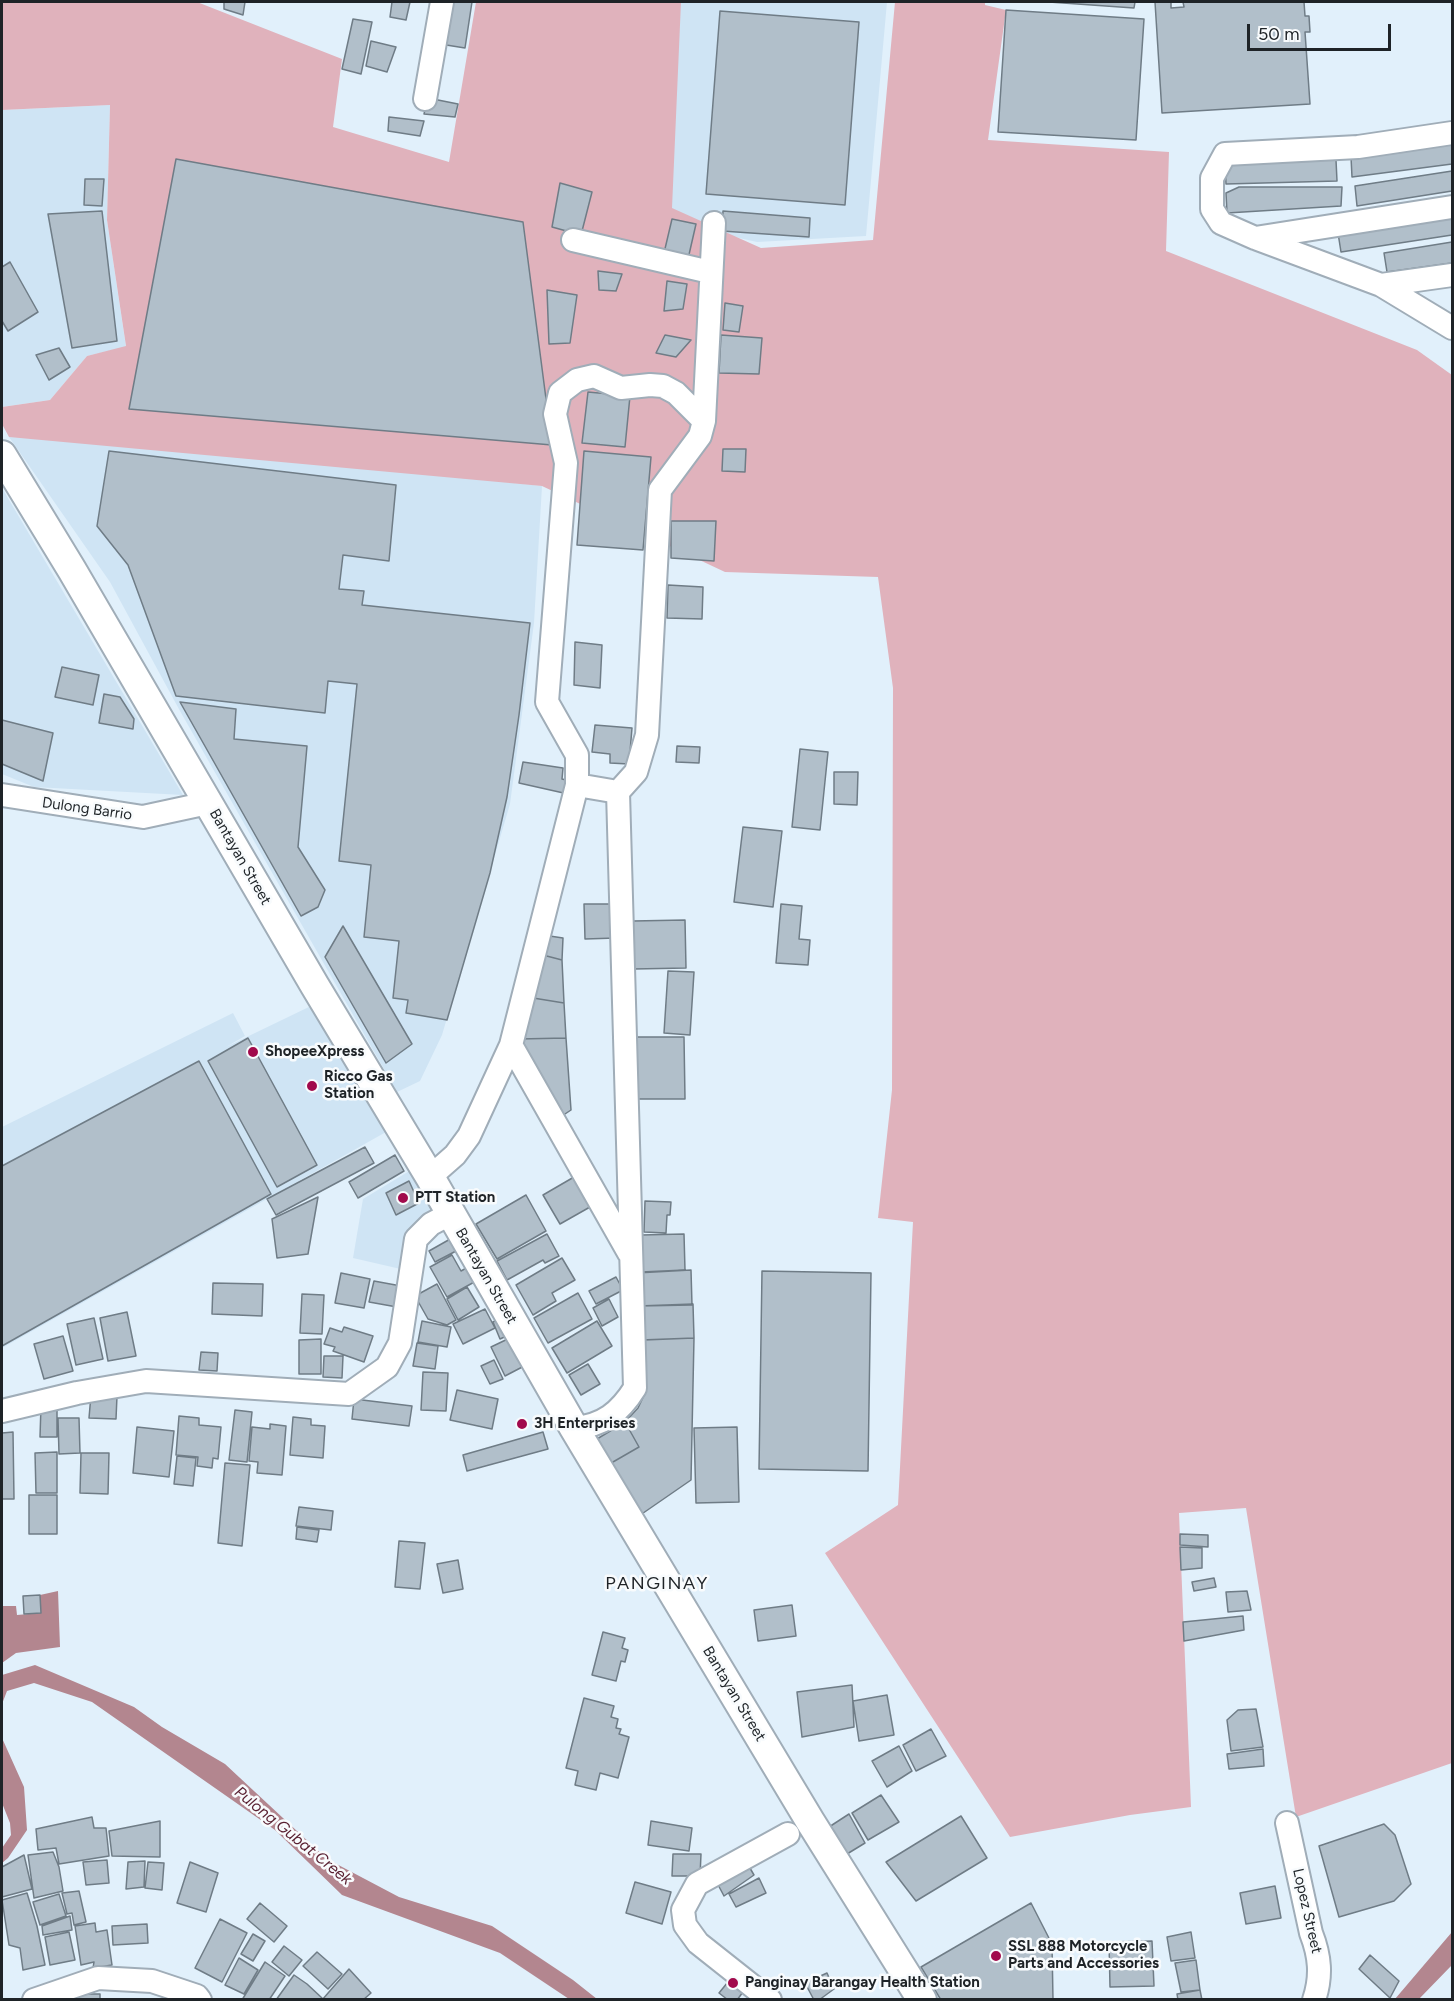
<!DOCTYPE html>
<html>
<head>
<meta charset="utf-8">
<style>
  body { margin:0 }
  #map { position:relative; width:1454px; height:2001px; overflow:hidden; background:#e1f0fb; font-family:Figtree,sans-serif }
  canvas { display:block }
  .frame { position:absolute; inset:0; border:3px solid #1e2327; pointer-events:none }
  .scale { position:absolute; left:1247px; top:24px; width:144px; height:27px; box-sizing:border-box; border:3px solid #1e2327; border-top:0; padding-left:8px; font-size:18px; line-height:21px; white-space:nowrap; color:#1e2327; -webkit-text-stroke:4px #f8fbfd; paint-order:stroke }
</style>
</head>
<body>
<div id="map">
<canvas width="1454" height="2001"></canvas>
<div class="frame"></div>
<div class="scale">50 m</div>
</div>
<script>
const ctx = document.querySelector('canvas').getContext('2d');
ctx.lineJoin = 'round';
function paint(path, color) { ctx.fillStyle = color; ctx.fill(path, 'evenodd'); }
function strokePath(path, color, width, dash) { ctx.strokeStyle = color; ctx.lineWidth = width; ctx.lineCap = dash ? 'butt' : 'round'; ctx.setLineDash(dash || []); ctx.stroke(path); }
function drawText(font, color, halo, rows, align = 'center') {
  ctx.font = font + ' Figtree,sans-serif'; ctx.lineWidth = 5; ctx.setLineDash([]); ctx.textBaseline = 'middle'; ctx.strokeStyle = halo; ctx.fillStyle = color; for (const [text, x, y, turn = 0] of rows) {
    ctx.save(); ctx.translate(x, y); ctx.rotate((+turn || 0) * Math.PI / 180); ctx.textAlign = isNaN(turn) ? turn : align; if (halo) ctx.strokeText(text, 0, 0); ctx.fillText(text, 0, 0); ctx.restore();
  }
}
paint(new Path2D(`
  M680 2H887L866 236 757 242 667 222Z
  M110 105 107 220 126 347 87 356 50 400 2 407V110Z
  M9 437 110 439 542 486 534 623 510 804 442 1035 420 1081 397 1092 180 711 110 582Z
  M2 488 183 795 34 787 2 774Z
  M313 1005 386 1132 2 1348V1127L233 1013 245 1036 226 1047Z
  M411 1170 436 1212 405 1270 353 1258 363 1199Z`), '#cfe4f4');
paint(new Path2D(`
  M2 2H197L342 59 333 127 449 162 476 2H681L672 208 761 248 873 240 895 2H985V5L1006 10 988 140 1169 152 1166 251 1417 350 1452 375V1763L1296 1817 1246 1508 1179 1513 1191 1807 1130 1815 1010 1837 825 1553 898 1505 913 1222 878 1218 892 1090 893 688 878 577 725 572 542 486 9 437 2 424V407L50 400 87 356 126 346 107 220 110 105 2 110Z`), '#e0b2bc');
paint(new Path2D(`
  M58 1591 60 1647 16 1653 2 1663V1606H16L17 1615 40 1613V1595Z
  M35 1665 134 1707 162 1727 225 1764 327 1859 399 1897 492 1926 573 1980 597 1999H569L500 1953 342 1895 275 1830 92 1702 34 1683 7 1691 2 1704V1675Z
  M2 1738 24 1787 27 1830 8 1858 2 1863V1848L11 1835 10 1823 2 1803Z
  M1452 1932V1965L1419 1999H1395Z`), '#b3868f');
const building = new Path2D(`
  M224 2H245L243 15 224 9Z
  M392 2H410L406 20 390 17Z
  M448 2H472L465 48 440 44Z
  M1049 2H1135L1134 8Z
  M1155 2H1171V8L1184 7 1183 2H1304L1305 16H1309L1310 32H1305L1310 104 1162 113Z
  M1006 10 1144 19 1136 140 998 132Z
  M720 11 859 22 845 205 706 194Z
  M353 19 372 22 361 74 342 69Z
  M371 41 396 47 387 72 366 66Z
  M428 98 458 104 455 117 424 114Z
  M389 117 424 121 420 136 388 131Z
  M1452 142V164L1352 177 1351 157Z
  M176 159 523 222 552 445 129 409Z
  M1336 160 1337 181 1226 184 1225 161Z
  M1452 171V191L1357 206 1355 186Z
  M85 179H104L102 206 84 205Z
  M560 183 592 192 581 235 552 227Z
  M1239 187H1342L1341 206 1227 213 1226 193Z
  M102 211 117 341 72 348 48 214Z
  M723 211 810 218 809 237 722 231Z
  M1452 215V235L1341 252 1338 233Z
  M672 219 696 224 688 259 664 253Z
  M1452 242V263L1387 272 1384 253Z
  M10 262 38 312 8 331 2 321V267Z
  M598 271 622 274 616 291 599 290Z
  M667 281 687 284 683 309 664 311Z
  M547 290 577 295 570 343 549 344Z
  M725 303 743 306 739 332 723 330Z
  M665 335 691 340 676 357 656 353Z
  M721 335 762 338 759 374 719 373Z
  M59 348 70 367 49 380 36 355Z
  M588 392 630 396 625 447 582 443Z
  M723 449H746L745 472 722 471Z
  M109 451 396 485 389 561 343 555 339 589 364 591 362 605 530 623 519 715 507 797 490 873 447 1020 406 1013 408 1000 393 998 399 941 364 937 371 865 339 861 357 684 328 681 325 713 176 696 128 565 97 526Z
  M584 451 651 457 643 550 577 545Z
  M671 521H716L714 561 671 558Z
  M668 585 703 587 702 619 667 618Z
  M575 642 602 645 600 688 574 685Z
  M62 667 99 675 93 705 55 697Z
  M104 694 120 697 134 719 133 729 99 723Z
  M180 702 236 709 234 739 307 746 298 847 325 890 318 907 301 916Z
  M2 720 53 733 43 781 2 764Z
  M595 725 632 728 629 764 610 763V754L592 752Z
  M677 746 700 747 699 763 676 762Z
  M800 749 828 752 820 830 792 827Z
  M523 762 563 768 562 779 570 781 568 794 519 783Z
  M834 772H858L857 805 834 804Z
  M743 827 782 831 773 907 734 902Z
  M584 904H615L616 938 585 939Z
  M781 904 802 906 799 939 810 940 808 965 776 963Z
  M685 920 686 968 634 969 633 921Z
  M343 926 412 1044 386 1063 325 957Z
  M543 935 563 938 562 960 539 954Z
  M539 954 562 960 564 1003 527 997Z
  M668 971 694 972 690 1035 664 1033Z
  M527 997 564 1003 566 1038 519 1039Z
  M634 1037H684L685 1099H636Z
  M248 1038 317 1165 277 1187 208 1061Z
  M566 1038 571 1110 559 1118 519 1039Z
  M199 1061 271 1194 2 1346V1166Z
  M365 1147 374 1163 276 1215 267 1199Z
  M395 1155 404 1171 358 1198 349 1182Z
  M574 1177 590 1207 560 1224 543 1195Z
  M409 1181 419 1203 396 1215 386 1193Z
  M526 1195 546 1231 497 1259 476 1224Z
  M318 1197 308 1254 277 1258 272 1219Z
  M645 1201 671 1202 670 1215H667L666 1233 644 1232Z
  M547 1234 559 1256 545 1263 543 1260 507 1280 497 1261Z
  M684 1234 685 1270 641 1272V1235Z
  M452 1238 458 1250 435 1262 429 1251Z
  M452 1255 461 1271 470 1266 478 1280 447 1297 430 1267Z
  M562 1258 575 1280 552 1293 556 1301 533 1315 516 1285Z
  M691 1270 692 1305 638 1306 636 1273Z
  M762 1271 871 1273 868 1471 759 1469Z
  M341 1273 370 1279 364 1308 335 1303Z
  M616 1277 623 1290 596 1304 589 1291Z
  M374 1281 401 1286 397 1307 369 1302Z
  M213 1283 263 1284 262 1316 212 1314Z
  M437 1284 456 1320 447 1325 428 1319 415 1296Z
  M467 1287 479 1307 458 1320 447 1299Z
  M578 1293 592 1319 548 1343 534 1318Z
  M302 1294 324 1295 322 1334 300 1333Z
  M609 1299 618 1317 602 1326 593 1308Z
  M693 1304 694 1338 641 1340 638 1306Z
  M485 1309 495 1328 463 1344 453 1324Z
  M127 1312 136 1356 108 1361 100 1318Z
  M503 1317 511 1334 500 1339 493 1322Z
  M94 1318 103 1359 76 1365 67 1324Z
  M422 1321 451 1327 447 1347 418 1342Z
  M597 1321 612 1346 567 1373 552 1348Z
  M344 1327 373 1336 364 1362 333 1351 335 1347 324 1344 330 1328 342 1332Z
  M63 1336 73 1371 44 1379 34 1344Z
  M514 1336 528 1364 505 1376 491 1347Z
  M694 1338 691 1480 636 1518 606 1466 639 1447 625 1422 638 1408 646 1391 644 1340Z
  M321 1339V1374H299V1340Z
  M417 1343 438 1346 435 1369 413 1366Z
  M201 1352 218 1353 217 1371 199 1370Z
  M324 1356H343L342 1378 323 1377Z
  M494 1360 503 1379 490 1384 481 1366Z
  M588 1364 600 1384 581 1395 569 1375Z
  M423 1372 448 1373 446 1411 421 1410Z
  M457 1390 498 1399 492 1429 450 1420Z
  M91 1395 117 1396 116 1419 89 1418Z
  M354 1399 412 1406 409 1426 352 1419Z
  M41 1406H57V1437H40Z
  M235 1410 252 1412 247 1462 229 1460Z
  M179 1416 199 1418V1425L221 1427 218 1459 213 1458 212 1468 197 1466 198 1457 176 1455Z
  M293 1417 311 1419V1425L325 1426 323 1458 290 1455Z
  M58 1418H79L80 1453 59 1454Z
  M625 1422 639 1447 606 1466 592 1442Z
  M270 1424 286 1426 282 1475 257 1473 258 1462 249 1461 252 1427 270 1429Z
  M137 1427 174 1431 169 1477 133 1473Z
  M737 1427 739 1502 696 1503 694 1428Z
  M13 1432 14 1499H2V1433Z
  M543 1432 548 1449 467 1471 463 1455Z
  M57 1452V1493H36L35 1453Z
  M81 1453H109L108 1494 80 1493Z
  M177 1456 196 1458 193 1486 174 1484Z
  M225 1463 250 1465 242 1546 218 1543Z
  M29 1495H57V1534H29Z
  M299 1507 333 1511 331 1530 296 1526Z
  M297 1527 319 1530 317 1542 296 1539Z
  M1180 1534 1208 1535V1547L1180 1545Z
  M399 1541 425 1543 420 1589 395 1587Z
  M1180 1547 1202 1548V1568L1181 1570Z
  M458 1560 463 1589 443 1593 437 1564Z
  M1214 1578 1216 1587 1194 1591 1192 1582Z
  M1247 1591 1251 1610 1228 1612 1226 1592Z
  M40 1595 41 1613 24 1614 23 1596Z
  M792 1605 796 1636 758 1641 754 1610Z
  M1243 1616 1244 1630 1184 1641 1183 1622Z
  M603 1632 625 1638 622 1648 628 1650 625 1662 621 1661 616 1681 592 1675Z
  M852 1685 854 1727 802 1737 797 1692Z
  M887 1695 894 1735 859 1741 853 1701Z
  M584 1698 614 1706 611 1717 618 1719 616 1728 621 1729 619 1734 629 1737 618 1778 600 1773 596 1790 575 1785 578 1771 566 1768Z
  M1256 1709 1263 1747 1231 1751 1227 1720 1238 1710Z
  M931 1729 946 1756 916 1771 903 1745Z
  M899 1746 912 1771 887 1787 872 1761Z
  M1263 1749 1264 1766 1229 1769 1227 1754Z
  M881 1795 899 1822 868 1840 852 1813Z
  M849 1814 865 1843 847 1854 829 1827Z
  M961 1816 987 1858 916 1901 886 1862Z
  M92 1817 94 1828H106L109 1856 59 1864 56 1848 38 1850 36 1829Z
  M160 1821V1857L112 1856 109 1831Z
  M651 1821 692 1828 689 1851 648 1845Z
  M1384 1824 1395 1835 1411 1884 1394 1901 1339 1917 1319 1846Z
  M53 1852 59 1867 63 1891 34 1898 28 1855Z
  M673 1854H701L700 1876H672Z
  M24 1855 32 1889 2 1897V1867Z
  M107 1860 109 1883 86 1885 83 1862Z
  M145 1861 144 1887 126 1889 128 1862Z
  M148 1862 164 1863 162 1890 145 1888Z
  M190 1862 218 1873 206 1912 177 1903Z
  M747 1863 754 1875 724 1896 716 1881Z
  M759 1878 766 1893 736 1907 729 1894Z
  M635 1882 671 1892 662 1924 626 1913Z
  M1275 1886 1281 1918 1246 1924 1240 1893Z
  M79 1891 86 1922 74 1925 72 1913 67 1914 62 1893Z
  M27 1893 37 1926 45 1965 23 1970 20 1948 9 1945 2 1900Z
  M59 1894 66 1916 40 1925 33 1902Z
  M260 1903 287 1926 274 1942 247 1919Z
  M1031 1903 1052 1944 1053 2000H941L921 1967Z
  M70 1916 72 1930 43 1935 42 1926Z
  M220 1919 247 1933 222 1982 195 1968Z
  M95 1923 96 1932 107 1930 112 1965 93 1968 94 1962 81 1965 75 1926Z
  M147 1924 148 1943 113 1945 112 1926Z
  M69 1932 75 1960 50 1965 45 1937Z
  M1191 1932 1195 1958 1171 1961 1167 1937Z
  M253 1934 265 1941 253 1961 241 1954Z
  M1152 1941 1154 1986 1110 1987 1109 1942Z
  M284 1946 302 1960 289 1976 272 1962Z
  M317 1952 342 1974 328 1989 303 1966Z
  M1370 1955 1399 1981 1390 1998 1359 1969Z
  M239 1958 258 1970 244 1994 225 1985Z
  M1196 1960 1200 1990 1181 1992 1175 1963Z
  M265 1962 285 1976 269 2000H242Z
  M349 1969 371 1993 363 2000H322Z
  M827 1973 834 1989 819 2000H814L805 1983Z
  M294 1975 307 1984 322 1998 320 2000H276Z
  M732 1977 746 1988 737 2000H728L719 1993Z
  M1200 1990 1202 2000H1178L1177 1994Z
  M75 1994H100V2000H75Z`);
paint(building, '#b1bfca');
strokePath(building, '#6f7c86', 1.5);
const minor = new Path2D(`
  M425 99 442 2
  M1452 133 1358 147 1225 154 1212 178V209L1221 223 1255 238 1381 285 1452 328
  M1255 238 1452 207
  M573 240 710 272
  M1381 285 1452 275
  M704 421 714 223
  M577 785 618 792
  M2 795 143 817 208 803
  M511 1045 629 1253
  M430 1177 455 1155 469 1136 511 1045 577 785V755L547 702 566 463 555 414 560 393 577 380 594 376 621 388 650 385 663 386 676 393 704 421 700 436 660 490 647 735 636 772 618 792 635 1388C620 1412 603 1426 574 1428
  M2 1411 77 1393 146 1381 349 1394 387 1367 400 1343 416 1239 431 1224 450 1214
  M1287 1823 1311 1933C1320 1956 1322 1976 1314 2000
  M34 2000 98 1978 152 1981 197 1996 200 2000
  M770 2000 698 1943 685 1925 683 1910 697 1884 788 1834`);
const major = new Path2D(`
  M2 455 72 570 315 986 430 1177 574 1428 810 1821 922 2000`);
strokePath(minor, '#a0adb8', 26);
strokePath(major, '#a0adb8', 32);
strokePath(minor, '#fff', 22);
strokePath(major, '#fff', 28);
for (const [x, y, r, color] of [
  [253,1052,6,"#a10a4c"],
  [312,1086,6,"#a10a4c"],
  [403,1198,6,"#a10a4c"],
  [522,1424,6,"#a10a4c"],
  [996,1956,6,"#a10a4c"],
  [733,1983,6,"#a10a4c"]
]) { const dot = new Path2D(); dot.arc(x, y, r, 0, 2 * Math.PI); ctx.fillStyle = color; ctx.fill(dot); strokePath(dot, '#f8fbfd', 2); }
drawText('15px', '#1e2327', '#f8fbfd', [
  ["Dulong Barrio",87,809,8],
  ["Bantayan Street",240,857,60],
  ["Bantayan Street",486,1276,60],
  ["Bantayan Street",734,1694,59],
  ["Lopez Street",1307,1911,77]
]);
drawText('bold 15px', '#1e2327', '#f8fbfd', [
  ["ShopeeXpress",265,1052],
  ["Ricco Gas",324,1077],
  ["Station",324,1094],
  ["PTT Station",415,1198],
  ["3H Enterprises",534,1424],
  ["SSL 888 Motorcycle",1008,1947],
  ["Parts and Accessories",1008,1964],
  ["Panginay Barangay Health Station",745,1983]
], 'left');
drawText('italic 16px', '#581f30', '#f8fbfd', [
  ["Pulong Gubat Creek",293,1836,39]
]);
ctx.letterSpacing = '1.5px';
drawText('18px', '#1e2327', '#f8fbfd', [
  ["PANGINAY",657,1584]
]);
ctx.letterSpacing = '0px';
</script>
</body>
</html>
